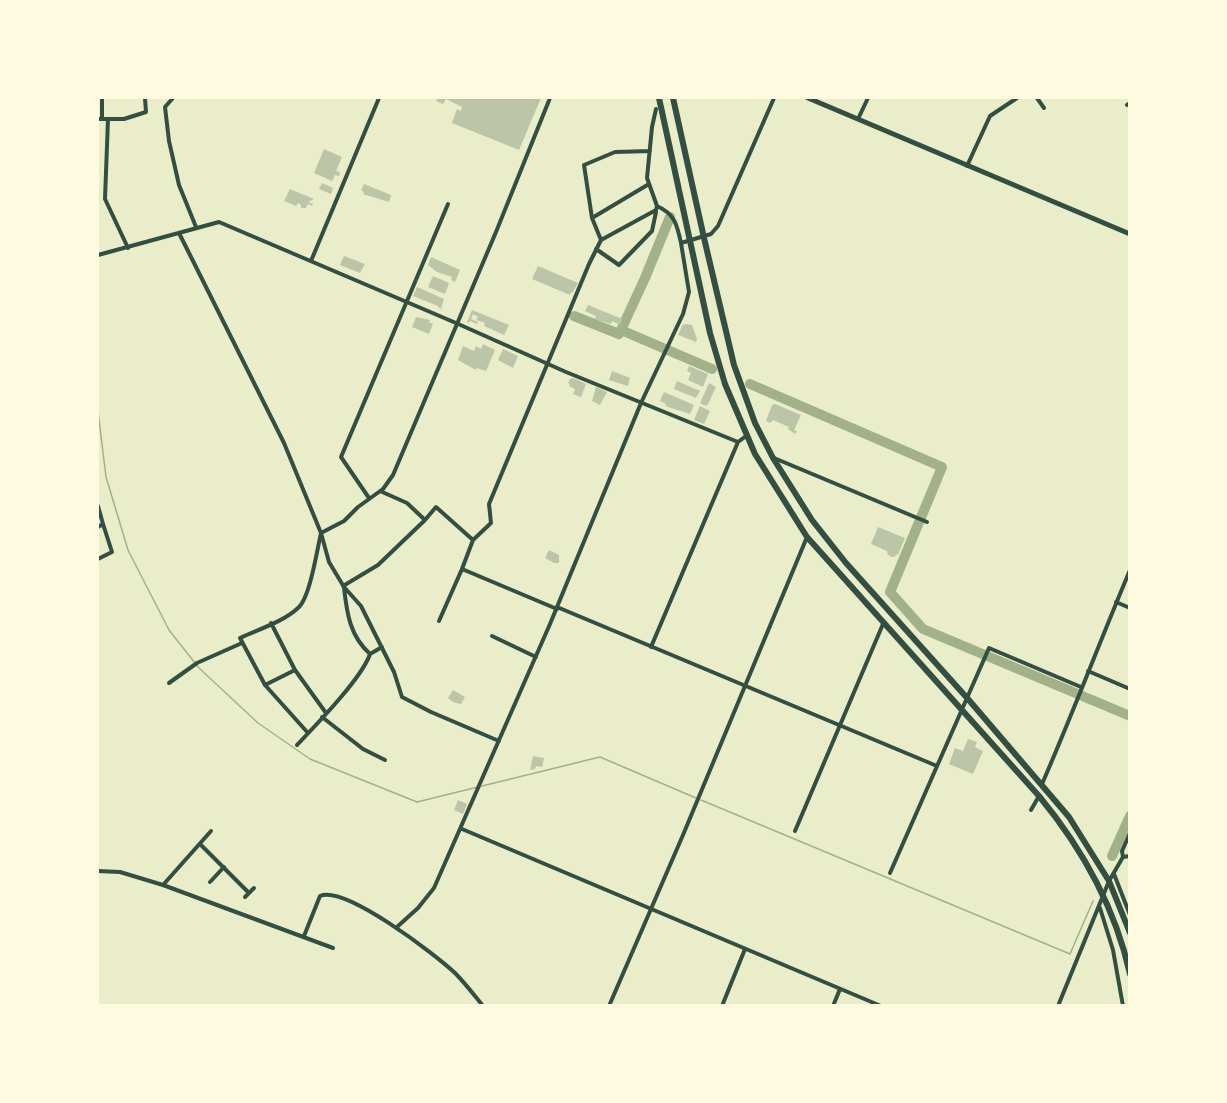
<!DOCTYPE html>
<html>
<head>
<meta charset="utf-8">
<style>
  body { margin:0 }
  #map { position:relative; width:1227px; height:1103px; overflow:hidden; background:#e9edc9; font-family:"Golos Text",sans-serif }
  canvas { display:block }
  .frame { position:absolute; inset:0; border:99px solid #fefae0; pointer-events:none }
</style>
</head>
<body>
<div id="map">
<canvas width="1227" height="1103"></canvas>
<div class="frame"></div>
</div>
<script>
const ctx = document.querySelector('canvas').getContext('2d');
ctx.lineJoin = 'round';
function strokePath(path, color, width, dash) { ctx.strokeStyle = color; ctx.lineWidth = width; ctx.lineCap = dash ? 'butt' : 'round'; ctx.setLineDash(dash || []); ctx.stroke(path); }
function paint(path, color) { ctx.fillStyle = color; ctx.fill(path, 'evenodd'); }
strokePath(new Path2D(`
  M98 411 106 477 128 550 169 630 199 668 258 723 310 759 417 802 600 757 696 798
  M701 800 1070 954 1093 901`), '#a3b18a', 1.5);
strokePath(new Path2D(`
  M574 316 619 334 621 330 712 369
  M621 330 645 278 670 217
  M750 384 942 467 890 592 923 629 1130 716
  M1112 856 1130 816`), '#a3b18a', 10);
paint(new Path2D(`
  M438 98H541L519 150 452 123 457 109 461 111 462 107 446 99 443 104 436 101Z
  M324 149 342 157 336 171 340 172 339 176 335 175 332 181 314 173Z
  M322 183 333 188 331 194 319 189Z
  M364 184 391 195 389 202 363 194 364 192 361 190Z
  M290 189 314 199 308 202 313 204 312 206 308 204 306 208H301V205L298 203 296 206 284 201Z
  M344 256 365 264 360 273 340 265Z
  M431 257 460 270 455 282 451 280 452 277 437 272 428 265Z
  M538 266 578 283 572 293H570V295L532 279Z
  M433 276 449 283 445 294 428 287Z
  M417 287 444 299 441 309 438 307V306L413 296Z
  M588 305 622 319 620 325 612 321 611 324 595 319 596 316 585 311Z
  M472 310 509 325 504 335 484 326 485 323 476 320 478 317 473 314 471 319 478 322 477 324 470 321 469 323 467 322Z
  M416 317 430 320 429 322 433 324 429 334 412 327Z
  M685 324 692 325 697 339 696 342 678 335 682 326Z
  M483 344 495 350 486 371 476 368V370L458 360 463 346 474 351 476 346 481 349Z
  M503 349 518 356 513 368 498 360Z
  M689 366 708 374 703 387 688 380 691 373 687 371Z
  M612 371 630 378 628 386 609 380Z
  M573 378 586 384 581 397 573 394 575 389 569 386 570 384 568 383 570 379Z
  M677 381 700 391 696 398 674 389Z
  M709 383 716 387 708 404 706 406 700 403Z
  M596 387 607 392 600 405 592 401Z
  M664 392 694 405 690 414 665 406 666 404 660 401Z
  M775 404 801 415 794 430 797 431 795 434 788 429 789 427 773 420 770 423 766 421 772 405Z
  M700 406 710 411 704 424 694 420Z
  M878 527 905 538 898 555 896 554 895 557H892L888 555 887 551 871 544Z
  M549 550 559 555V563H554L545 558Z
  M453 690 465 697 461 704 453 702 448 698Z
  M968 739 977 742 975 747 983 751 973 774 949 764 955 748 963 751Z
  M533 756 544 758 542 767 536 766 535 769 530 770Z
  M458 800 467 804 463 814 454 810Z`), '#bcc5a7');
strokePath(new Path2D(`
  M173 98 165 107 169 141 179 185 196 227
  M1037 98 1044 108
  M1127 105 1130 103
  M656 109 652 127 647 178 657 206C675 214 677 225 681 243
  M98 119H108L105 199 128 248
  M102 119V98
  M108 119H124L146 112 145 98
  M858 119 868 98
  M967 166 990 116 1017 98
  M592 218 584 165 615 152 650 151
  M179 233 284 443 321 533 329 562 344 587 361 606 394 672 402 697 431 712 499 741
  M601 240 592 218 649 184
  M596 249 619 265 652 231 656 212
  M98 255 219 222 456 323 566 372 738 442
  M311 261 379 98
  M774 458 927 522
  M380 491 407 503 425 520 436 507 473 540
  M369 498 341 457 448 204
  M98 506 103 524 98 527
  M98 559 112 552 103 524
  M343 586 378 565 425 520
  M344 588C347 614 350 636 370 654
  M1116 602 1130 608
  M557 607 937 766
  M557 609 462 569 473 540 491 523 489 504 589 264 601 240 656 210 657 206
  M439 621 462 569
  M271 623 295 670 326 713
  M492 636 536 657
  M651 647 738 442 746 436
  M1088 671 1130 689
  M169 683 197 663 242 643
  M265 685 295 670
  M322 717 363 749 385 760
  M308 733 265 685 240 638C259 629 283 622 298 608 310 598 317 550 321 533L344 521 358 507 383 489 393 475 496 232 550 98
  M297 745C316 725 362 678 370 654L382 647
  M1042 784C1073 713 1100 641 1130 570
  M1031 810 1039 796
  M462 829 881 1006
  M795 831 883 624
  M201 845 249 893
  M1123 857 1130 856
  M98 871 120 872 163 885 333 948
  M890 873 989 648 1081 687
  M1114 874 1130 915
  M210 882 224 867
  M163 885 211 831
  M245 897 254 888
  M1100 908 1113 950 1123 1006
  M397 927 418 908 434 888 550 624 641 403 683 314 689 292 681 243 711 234 718 226 774 98
  M304 936 320 896C345 885 436 955 455 973 465 983 474 995 483 1006
  M609 1006 683 835 807 537
  M722 1006 745 949
  M833 1006 840 989
  M1058 1006 1109 881 1123 857 1122 851 1130 833`), '#344e41', 4);
strokePath(new Path2D(`
  M808 98 1130 234`), '#344e41', 5);
strokePath(new Path2D(`
  M659 98 710 333 725 384 755 454 807 537 1039 796C1082 848 1115 907 1130 974
  M673 98 704 238 734 365 755 423 773 458 812 520 846 563 968 699 1069 817 1109 881 1130 933`), '#344e41', 6);
</script>
</body>
</html>
